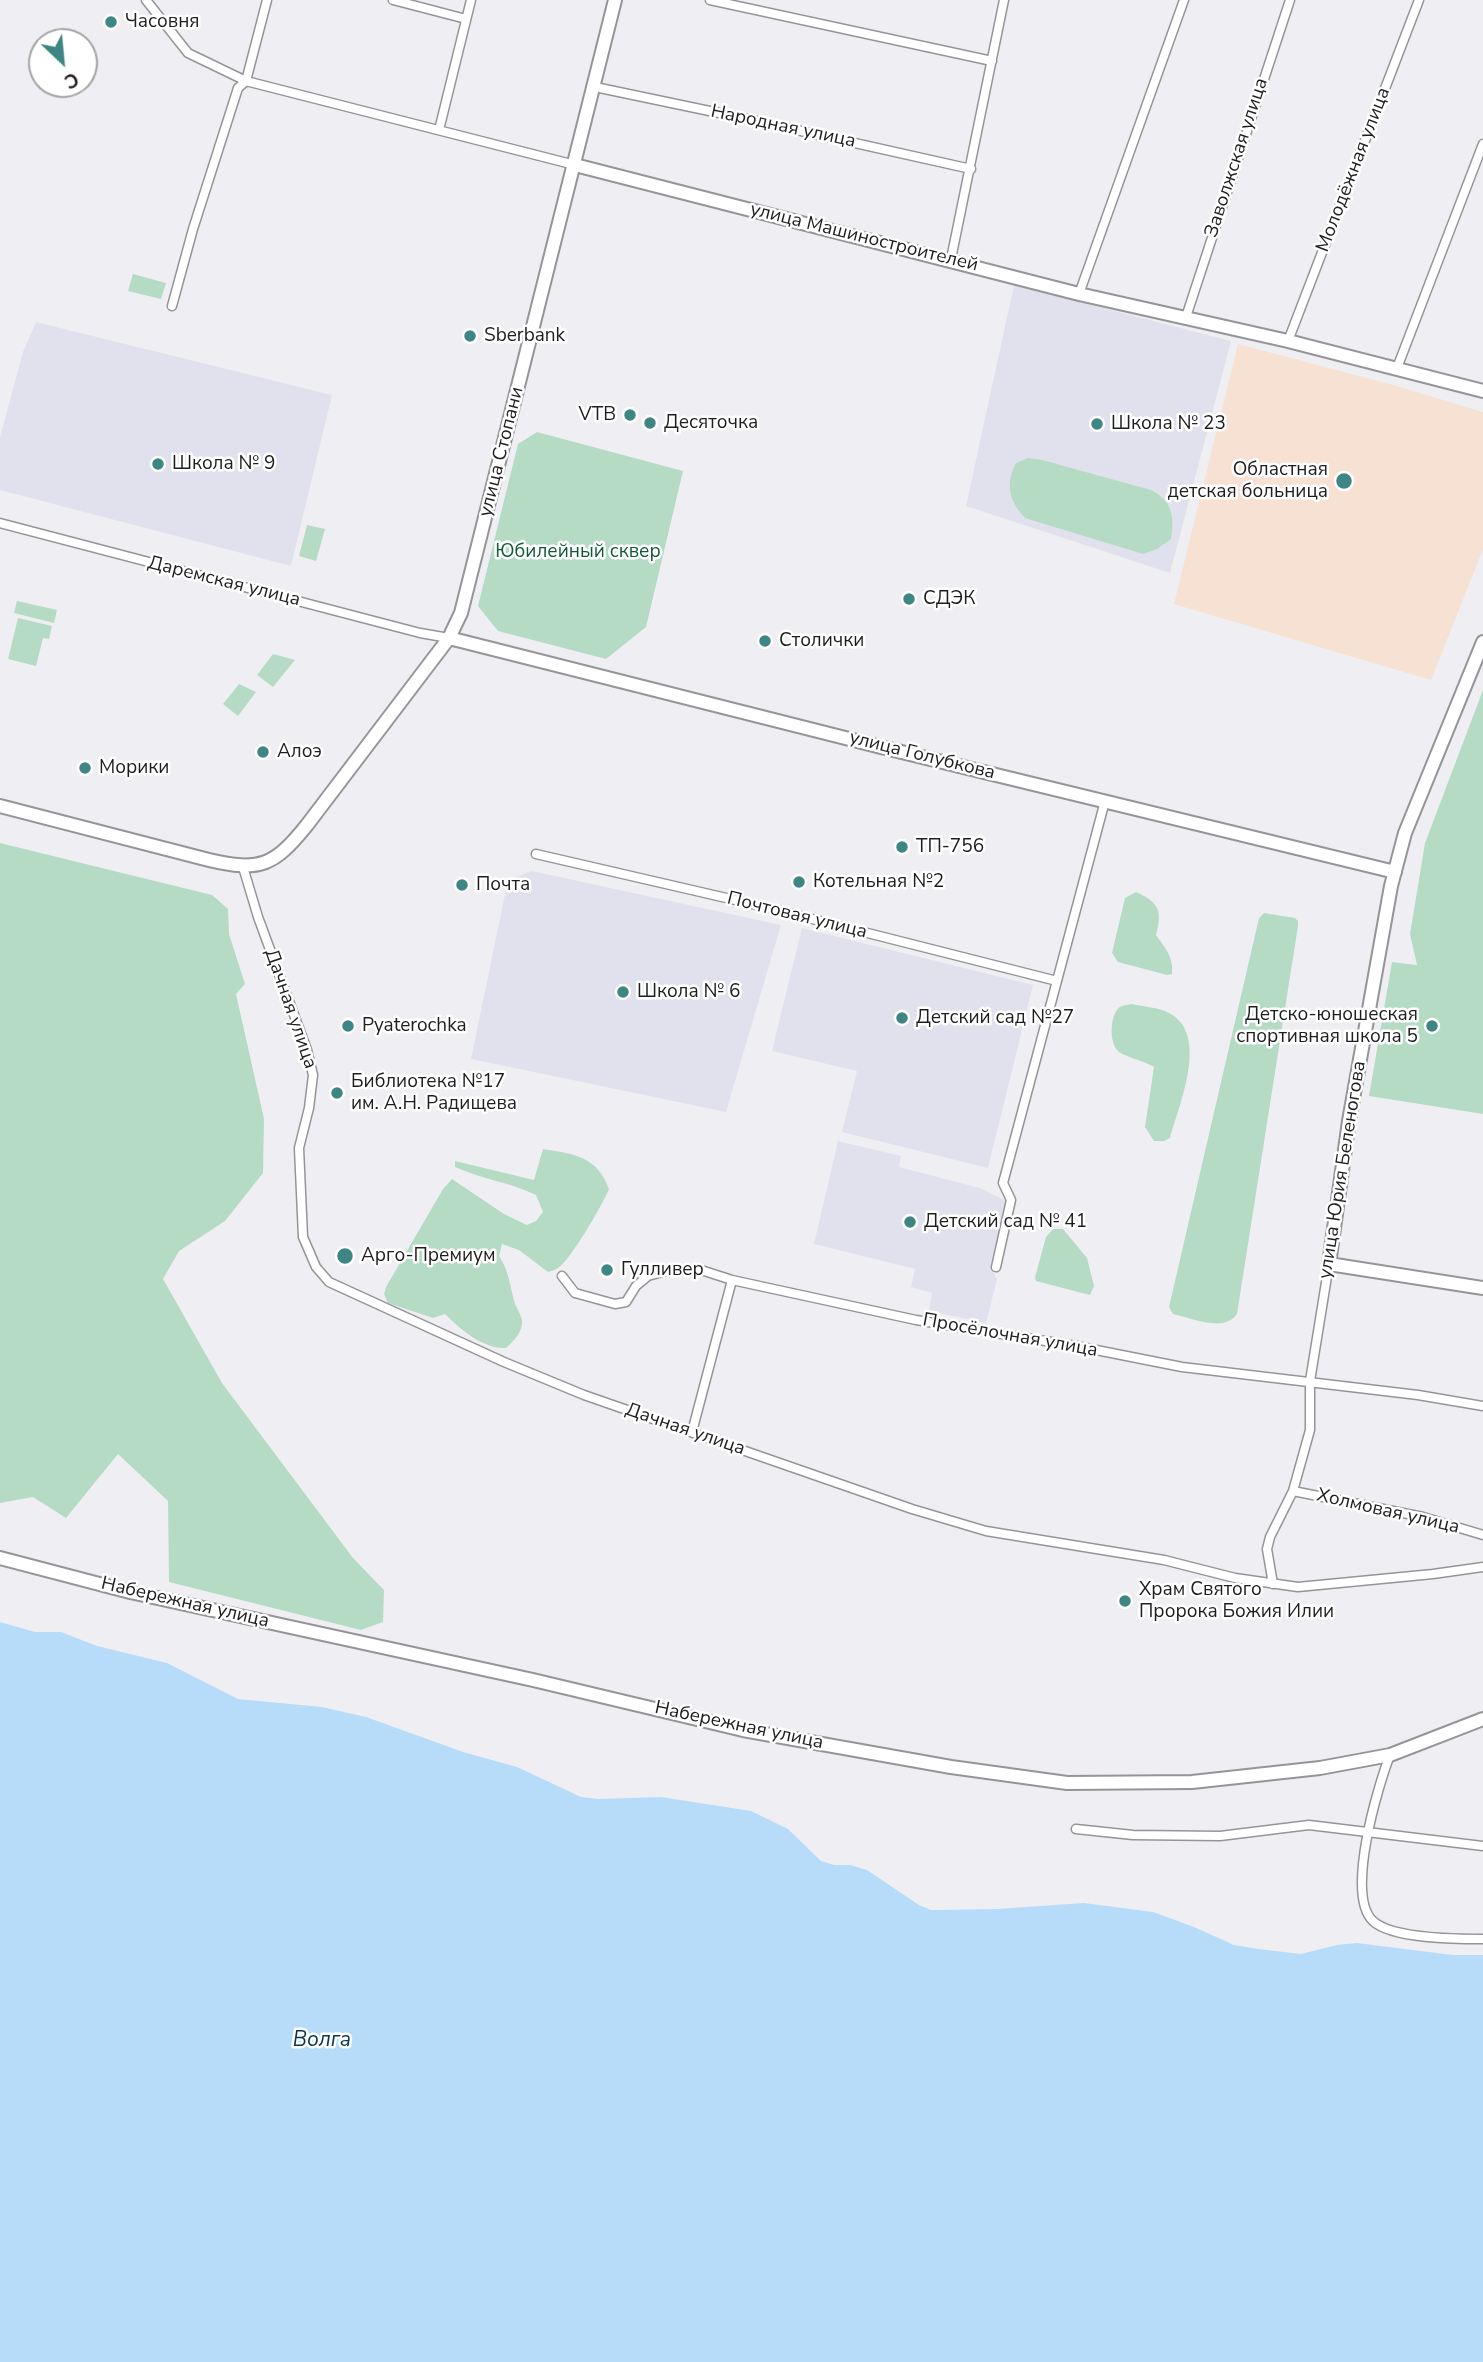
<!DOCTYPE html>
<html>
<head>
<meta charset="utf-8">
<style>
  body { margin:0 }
  #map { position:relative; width:1483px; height:2362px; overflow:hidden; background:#efeff3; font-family:"Nunito Sans",sans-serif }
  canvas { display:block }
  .north { position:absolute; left:28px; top:28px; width:70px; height:70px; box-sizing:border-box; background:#fff; border:2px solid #a5a5a5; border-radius:50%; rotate:154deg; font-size:19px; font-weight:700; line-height:28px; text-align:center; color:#1e1e1f }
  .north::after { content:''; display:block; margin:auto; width:24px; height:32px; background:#3e8683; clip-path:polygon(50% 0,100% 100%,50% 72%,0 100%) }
</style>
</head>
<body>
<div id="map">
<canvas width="1483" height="2362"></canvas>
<div class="north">С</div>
</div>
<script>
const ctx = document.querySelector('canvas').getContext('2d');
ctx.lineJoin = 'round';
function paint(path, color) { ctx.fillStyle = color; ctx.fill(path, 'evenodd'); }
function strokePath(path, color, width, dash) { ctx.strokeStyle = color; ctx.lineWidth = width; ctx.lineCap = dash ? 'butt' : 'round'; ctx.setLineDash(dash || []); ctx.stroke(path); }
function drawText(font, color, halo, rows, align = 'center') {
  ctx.font = font + ' "Nunito Sans",sans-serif'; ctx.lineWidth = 5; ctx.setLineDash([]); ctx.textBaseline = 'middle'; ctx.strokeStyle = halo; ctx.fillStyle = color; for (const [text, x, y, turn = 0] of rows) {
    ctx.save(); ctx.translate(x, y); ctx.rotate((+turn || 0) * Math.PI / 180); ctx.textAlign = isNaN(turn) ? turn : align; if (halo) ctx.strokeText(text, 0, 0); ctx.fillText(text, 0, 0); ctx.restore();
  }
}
paint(new Path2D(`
  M1014 285 1231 341 1170 573 966 506Z
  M36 322 332 395 291 566 0 490V437L23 352Z
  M532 871 781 925 726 1112 471 1059 508 880Z
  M802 928 1033 985 988 1168 842 1132 857 1071 772 1051Z
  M838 1141 901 1156 899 1167 980 1188 1006 1201 990 1266 997 1279 986 1323 929 1311 932 1293 911 1287 915 1269 814 1244Z`), '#e0e1ed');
paint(new Path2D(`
  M1238 344 1393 385 1483 412V549L1431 680 1174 604Z`), '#f6e1d3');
paint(new Path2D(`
  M133 274 166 283 161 299 128 291Z
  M537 432 683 471 646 627 606 659 498 631 478 606 518 444Z
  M1028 458 1042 460 1151 490C1172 501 1175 516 1171 539L1157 549 1143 554 1025 518C1009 501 1005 484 1016 463Z
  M307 525 325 529 316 561 299 556Z
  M17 601 57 610 54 623 14 613Z
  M18 618 52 626 49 639 43 638 36 666 8 659Z
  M273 654 295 660 273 687 257 675Z
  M239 684 256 692 238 716 223 704Z
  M1483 690V1114L1369 1096 1392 962 1417 965 1410 934 1425 843Z
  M0 843 212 895 228 909 229 934 245 984 236 994 264 1119 263 1173 225 1221 179 1251 163 1279 222 1383 353 1558 384 1590 383 1622 361 1630 169 1582 168 1501 118 1454 66 1518 33 1497 0 1503Z
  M1136 892C1158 902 1163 910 1156 935 1165 947 1174 958 1172 974L1167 975 1118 962 1112 953 1125 898Z
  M1264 913 1295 918 1298 921V926L1237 1314C1224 1333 1192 1318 1173 1314L1169 1307 1259 918Z
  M1132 1004C1143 1007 1159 1007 1169 1013 1210 1034 1179 1105 1170 1138L1164 1141H1154L1145 1127 1154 1067C1146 1062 1124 1056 1119 1052 1109 1044 1110 1019 1117 1010 1120 1005 1127 1005 1132 1004Z
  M543 1149C574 1154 597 1156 609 1189 603 1204 570 1261 558 1268 555 1270 551 1271 548 1272L519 1250 502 1244 499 1256C509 1270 510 1287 515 1304 517 1308 521 1315 522 1320 523 1332 514 1341 506 1348 483 1349 460 1329 445 1314L433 1318 388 1303 384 1294 386 1287 443 1189 452 1179 504 1214 527 1225 536 1221 543 1212 536 1195C509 1182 481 1179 455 1167V1161L534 1180Z
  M1053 1229H1063L1087 1258 1094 1286 1090 1295 1036 1281 1035 1277 1046 1237Z`), '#b5dbc4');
paint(new Path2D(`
  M0 1622 35 1632H61L97 1646 167 1663 238 1699 322 1707 366 1717 463 1752 517 1767 581 1797 598 1799 661 1797 751 1811 788 1829 821 1861 834 1865H850L867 1870 919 1905 931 1910 997 1909 1084 1903 1153 1912 1194 1927 1234 1945 1258 1949 1301 1954 1337 1945 1357 1943 1453 1955H1483V2362H0Z`), '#b7dcf9');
const street = new Path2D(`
  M146 0 188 53 246 81 575 165
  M393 0 466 19
  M710 0 992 61
  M595 87 743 118 971 169
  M439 130 471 0
  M951 259 1004 0
  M1079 294 1184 0
  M172 306 193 229 238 88 246 81 267 0
  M1186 317 1290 0
  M1288 341 1419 0
  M1397 368 1483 144
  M0 523 420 633 449 638
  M536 854 761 906 1057 981
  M243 867 258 917 307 1050 313 1075 309 1108 299 1148 303 1237 316 1267 329 1282 504 1362 584 1395 912 1509 986 1531 1164 1560 1235 1578 1298 1587 1433 1574 1483 1567
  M996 1267 1011 1200 1003 1183 1105 801
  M562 1276 575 1293 615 1304 626 1302 636 1286 648 1276 666 1271 698 1269 732 1280 916 1320 1076 1346 1182 1367 1418 1395 1483 1406
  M692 1432 732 1280
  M1293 1491 1423 1517 1483 1535
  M1273 1584 1267 1549 1270 1537 1293 1491 1310 1430V1381L1329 1264
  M1390 1755C1378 1786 1345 1895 1373 1921 1392 1939 1457 1939 1483 1939
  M1076 1829 1133 1835 1220 1836 1309 1825 1483 1846`);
const secondary = new Path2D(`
  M575 165 1079 294 1288 341 1483 391
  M449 638 881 747 1395 872
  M1483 642 1405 833 1391 886 1349 1121 1329 1264 1483 1288
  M0 806 209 860C260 872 274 866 307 825L449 638 461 613 615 0
  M0 1558 130 1592 533 1680 743 1730 951 1767 1067 1783 1192 1782 1320 1768 1390 1755 1483 1719`);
strokePath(street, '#959599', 11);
strokePath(secondary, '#959599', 16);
strokePath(street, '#fff', 8);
strokePath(secondary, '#fff', 12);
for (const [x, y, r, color] of [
  [111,22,7,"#3e8683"],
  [470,336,7,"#3e8683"],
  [630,415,7,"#3e8683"],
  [650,423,7,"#3e8683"],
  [1097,424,7,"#3e8683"],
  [158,464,7,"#3e8683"],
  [1344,481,9,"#3e8683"],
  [909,599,7,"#3e8683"],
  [765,641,7,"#3e8683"],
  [263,752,7,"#3e8683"],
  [85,768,7,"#3e8683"],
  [902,847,7,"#3e8683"],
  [799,882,7,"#3e8683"],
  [462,885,7,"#3e8683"],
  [623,992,7,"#3e8683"],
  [902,1018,7,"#3e8683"],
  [348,1026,7,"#3e8683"],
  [1432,1026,7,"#3e8683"],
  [337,1093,7,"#3e8683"],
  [910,1222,7,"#3e8683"],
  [345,1256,9,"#3e8683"],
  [607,1270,7,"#3e8683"],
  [1125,1601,7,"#3e8683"]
]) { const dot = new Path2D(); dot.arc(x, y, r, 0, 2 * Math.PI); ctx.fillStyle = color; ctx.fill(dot); strokePath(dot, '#fff', 2.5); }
drawText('19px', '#1e1e1f', '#fff', [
  ["Часовня",125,22],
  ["Sberbank",484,336],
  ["VTB",616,415,"right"],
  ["Десяточка",664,423],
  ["Школа № 23",1111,424],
  ["Школа № 9",172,464],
  ["Областная",1328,470,"right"],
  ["детская больница",1328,492,"right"],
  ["СДЭК",923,599],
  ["Столички",779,641],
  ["Алоэ",277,752],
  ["Морики",99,768],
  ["ТП-756",916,847],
  ["Котельная №2",813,882],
  ["Почта",476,885],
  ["Школа № 6",637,992],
  ["Детско-юношеская",1418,1015,"right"],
  ["спортивная школа 5",1418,1037,"right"],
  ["Детский сад №27",916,1018],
  ["Pyaterochka",362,1026],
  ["Библиотека №17",351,1082],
  ["им. А.Н. Радищева",351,1104],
  ["Детский сад № 41",924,1222],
  ["Арго-Премиум",361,1256],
  ["Гулливер",621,1270],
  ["Храм Святого",1139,1590],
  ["Пророка Божия Илии",1139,1612]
], 'left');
drawText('19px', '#1e1e1f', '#fff', [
  ["Народная улица",783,127,12],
  ["Заволжская улица",1237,158,-72],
  ["Молодёжная улица",1354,170,-69],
  ["улица Машиностроителей",864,238,14],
  ["улица Стопани",502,452,-76],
  ["Даремская улица",224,582,14],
  ["улица Голубкова",922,756,14],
  ["Почтовая улица",797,916,14],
  ["Дачная улица",290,1009,71],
  ["улица Юрия Беленогова",1343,1170,-81],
  ["Просёлочная улица",1010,1336,10],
  ["Дачная улица",685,1430,19],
  ["Холмовая улица",1388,1512,13],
  ["Набережная улица",185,1603,13],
  ["Набережная улица",739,1726,12]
]);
drawText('19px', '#12593a', '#fff', [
  ["Юбилейный сквер",578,552]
]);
drawText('italic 21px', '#063652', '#fff', [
  ["Волга",322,2041]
]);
</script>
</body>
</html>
